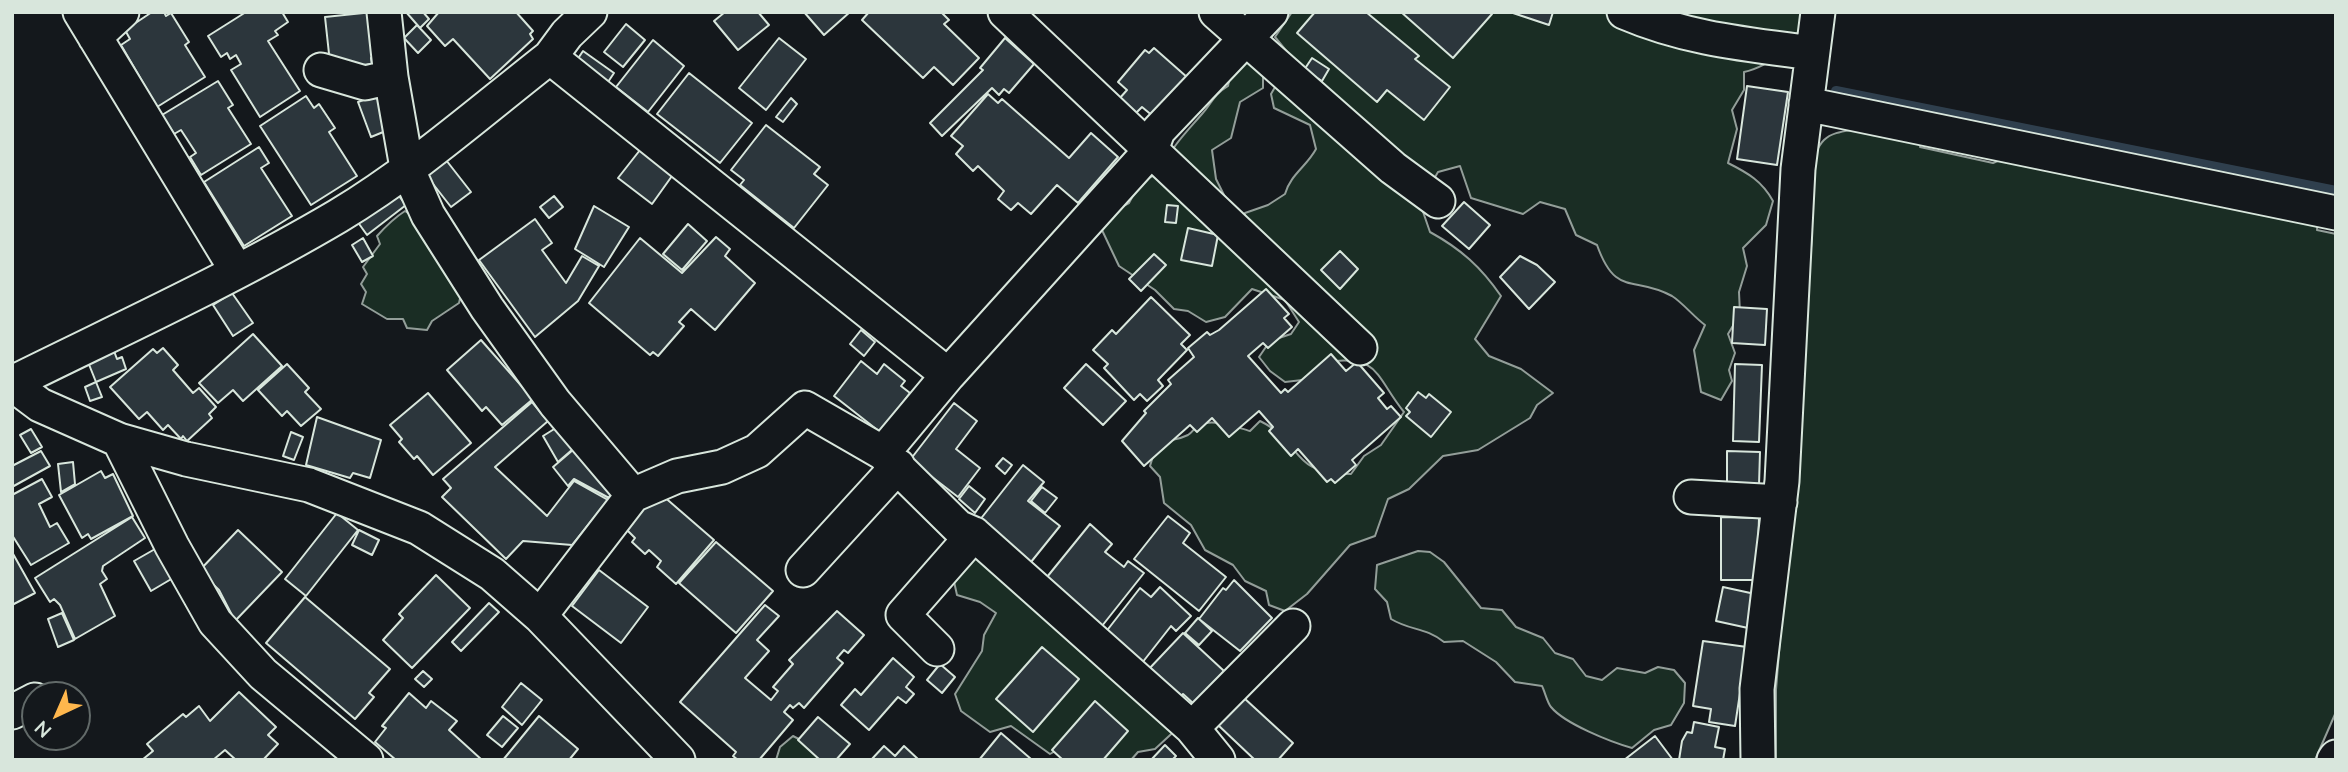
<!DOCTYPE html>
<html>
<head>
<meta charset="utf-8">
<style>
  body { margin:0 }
  #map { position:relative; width:2348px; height:772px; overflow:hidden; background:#14181c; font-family:Mulish,sans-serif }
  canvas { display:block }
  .frame { position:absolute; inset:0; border:14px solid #d8e6dc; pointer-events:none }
  .north { position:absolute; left:21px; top:681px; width:70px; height:70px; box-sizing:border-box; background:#14181c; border:2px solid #626a69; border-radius:50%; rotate:224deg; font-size:19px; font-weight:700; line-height:28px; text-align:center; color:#d8e6dc }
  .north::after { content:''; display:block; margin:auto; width:24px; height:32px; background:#ffb74d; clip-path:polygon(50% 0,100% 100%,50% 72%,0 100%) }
</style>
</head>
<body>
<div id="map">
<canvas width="2348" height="772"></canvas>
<div class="frame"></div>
<div class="north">N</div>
</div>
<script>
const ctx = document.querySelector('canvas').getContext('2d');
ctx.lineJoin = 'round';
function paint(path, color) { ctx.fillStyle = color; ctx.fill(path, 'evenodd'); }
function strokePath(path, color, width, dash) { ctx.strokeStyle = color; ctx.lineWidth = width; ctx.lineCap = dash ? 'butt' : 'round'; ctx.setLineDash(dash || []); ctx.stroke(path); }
const green = new Path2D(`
  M1292 12H1801C1809 39 1767 68 1744 72V90L1732 110 1737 129 1728 163C1748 173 1762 181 1773 201L1766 225 1743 248 1747 266 1739 292 1740 314 1728 334 1735 353 1729 370 1732 381 1721 400 1701 392 1694 350 1705 325C1694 317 1683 303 1672 296 1633 275 1616 298 1597 245L1576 235 1565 209 1540 202 1523 214 1471 198 1460 166 1438 172 1420 203 1430 232C1461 249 1481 267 1501 296L1475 339 1489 356 1521 369 1553 393 1537 405 1530 418 1478 450 1443 456 1409 489 1388 499 1375 536 1350 545 1307 594 1285 611 1269 605 1266 591 1245 581 1233 565 1205 550 1191 525 1164 503 1160 477 1150 466C1160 431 1164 447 1188 435 1193 432 1195 426 1201 424 1216 419 1235 427 1250 431L1260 421C1305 443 1288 474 1351 474L1364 456 1381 445 1404 412C1375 376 1380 354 1325 362L1311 379 1285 382 1270 371 1259 357 1270 341 1291 334 1299 322 1285 300 1252 289 1225 317 1206 322 1188 311 1174 309 1155 290 1119 266 1101 228 1112 212 1129 203 1140 182 1159 173C1174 144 1181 138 1202 114 1213 102 1212 96 1228 86L1231 71 1247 57 1263 69V88L1240 102 1231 138 1212 150 1216 179 1242 231 1245 213 1268 205 1285 194C1290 175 1307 166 1316 149L1310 125 1274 108 1271 94 1292 58 1275 37Z
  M1861 128 1924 138 1920 147 1993 163 2016 153 2318 218 2317 230 2336 234V712L2315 760H1776V690L1812 235 1805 232C1807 207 1806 158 1824 140 1833 131 1849 131 1861 128Z
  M405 211 411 215 461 294 459 303 432 321 427 330 407 328 403 319H387L362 304 366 292 361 284 367 274 363 267 380 244 377 236C386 226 394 218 405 211Z
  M1418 551 1430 552 1444 562 1481 608 1502 610 1516 627 1543 638 1555 653 1573 659 1586 676 1602 680 1617 668 1645 673 1658 667 1674 670 1685 683 1684 703 1671 725 1654 730 1632 748C1611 742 1565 724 1551 707 1547 702 1545 692 1542 686L1515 682 1496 662 1463 641 1444 642C1425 627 1411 631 1391 619L1387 602 1375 589 1377 565Z
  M971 555 998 563 1181 725 1155 749 1138 752 1131 760H1103L1068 744 1050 754 1011 726 990 732 961 711 955 694 982 651 984 635 996 613 980 602 957 595 953 577Z
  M793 736 814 747 826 760H776L780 747Z`);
paint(green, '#1a2d24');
strokePath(green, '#939e99', 2);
strokePath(new Path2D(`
  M1836 91 2336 191`), '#2f3f4d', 10);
const building = new Path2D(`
  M152 12H164L166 16 171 13 189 42 185 45 205 77 157 107 121 45 130 39 125 30Z
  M246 12H282L288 22 275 31 278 35 268 41 300 91 260 117 231 70 241 64 236 55 230 59 227 53 221 57 208 36Z
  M373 12 378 57 371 58 372 64 347 67 330 63 325 17Z
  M406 12H423L429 19 420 28Z
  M439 12H516L533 31 530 34 533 39 490 79 453 39 445 46 427 26Z
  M725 12H758L769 25 738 50 714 21Z
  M804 12H850L824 35Z
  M869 12H941L949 20 944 24 979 58 953 85 934 67 923 78 862 20Z
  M1315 12H1366L1419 56 1415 59 1450 87 1424 120 1387 90 1377 102 1297 33Z
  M1401 12H1491L1492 14 1453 58Z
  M1510 12H1553L1549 25Z
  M626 24 645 40 623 67 604 52Z
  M417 25 431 40 418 53 404 38Z
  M779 38 806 59 766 110 739 88Z
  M1005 38 1034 64 1009 93 1004 89 999 95 992 88 942 136 930 123 983 70 980 68Z
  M653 40 684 66 648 112 616 87Z
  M1154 48 1188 78 1154 117 1142 107 1136 113 1119 99 1127 90 1118 82 1145 50 1149 53Z
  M583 51 614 73 608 82 577 60Z
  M1312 58 1329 69 1322 81 1304 70Z
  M689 73 752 123 720 163 657 114Z
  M218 81 233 105 228 108 251 144 201 175 190 157 196 153 181 130 174 134 162 115Z
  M1747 86 1788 92 1777 165 1737 159Z
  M380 94 393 128 371 137 358 102Z
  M988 94 998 103 1002 99 1069 158 1091 133 1118 157 1078 203 1057 185 1031 214 1018 203 1011 210 998 199 1004 191 978 166 973 171 956 154 963 146 951 136Z
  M306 96 314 108 319 104 335 128 329 132 357 176 311 205 260 126Z
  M791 98 797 104 783 122 776 117Z
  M766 125 820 167 814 174 828 185 794 228 740 185 744 180 731 170Z
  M259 147 269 163 261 168 292 216 244 246 204 182Z
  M640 150 672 176 652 204 618 178Z
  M446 160 471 192 451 207 426 175Z
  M395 191 406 205 367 235 357 221Z
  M554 196 563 207 549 218 540 207Z
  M1464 202 1490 225 1469 249 1442 226Z
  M1167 205 1178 206 1176 223 1165 222Z
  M594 206 629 227 604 267 575 249Z
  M535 219 552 243 542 250 566 283 582 256 599 266 578 301 535 337 479 260Z
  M688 224 707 241 682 270 663 254Z
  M1188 228 1218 235 1212 266 1181 260Z
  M716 237 730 249 725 256 755 283 715 330 691 309 679 322 684 326 658 356 653 352 650 355 589 303 640 238 682 273Z
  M363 238 373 256 362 262 352 245Z
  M1340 251 1358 269 1340 289 1321 270Z
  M1154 254 1166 265 1141 291 1129 279Z
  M1520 256 1537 265 1555 282 1529 309 1500 277Z
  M1266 289 1289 314 1284 318 1292 327 1268 348 1263 343 1248 356 1281 393 1285 389 1288 392 1331 354 1346 371 1357 362 1384 393 1378 398 1387 409 1391 406 1401 417 1352 460 1356 465 1335 483 1331 479 1327 482 1298 449 1291 456 1269 431 1273 427 1259 411 1229 437 1212 418 1197 432 1190 425 1144 466 1122 441 1146 413 1144 411 1171 384 1168 380 1194 357 1188 348 1207 332 1210 335 1219 330Z
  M232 293 253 323 233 336 213 305Z
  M1151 297 1190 335 1181 344 1187 350 1158 380 1163 386 1147 401 1140 394 1134 400 1104 368 1108 364 1093 350 1112 330 1116 334Z
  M1734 307 1767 309 1765 345 1732 343Z
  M861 330 875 342 864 356 850 344Z
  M253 334 282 366 243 401 233 390 218 403 199 383Z
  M481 340 533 399 502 425 486 407 482 411 447 370Z
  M163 348 178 365 173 370 193 393 199 388 216 407 209 414 212 418 187 441 183 436 181 439 168 425 163 430 147 412 139 419 110 387 153 349 157 353Z
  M114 351 117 359 122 357 126 369 96 382 88 362Z
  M861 361 877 374 884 364 905 381 901 386 910 393 880 432 834 396Z
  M287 364 309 388 305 392 321 409 301 426 287 411 282 416 258 390Z
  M1086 364 1126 401 1103 425 1064 388Z
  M1735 364 1762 365 1759 442 1733 441Z
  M96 382 102 397 90 401 85 387Z
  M1418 392 1426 398 1429 394 1451 412 1431 437 1406 416 1410 412 1406 408Z
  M428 393 471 443 433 475 417 456 414 459 399 442 402 439 390 425Z
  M532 402 548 421 495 467 547 516 574 481 608 500 572 545 523 541 506 559 442 497 451 488 443 479Z
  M954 403 977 421 956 449 980 468 958 497 910 460Z
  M317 417 381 440 370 478 353 473 350 478 306 465Z
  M559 426 573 449 558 462 543 436Z
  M31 429 42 447 31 453 20 435Z
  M291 432 303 437 294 460 283 456Z
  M574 449 611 493 609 498 574 479 568 486 553 467Z
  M41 451 50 466 12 487V466Z
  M1727 451 1760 452 1759 485H1727Z
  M1003 458 1012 465 1005 474 996 466Z
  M73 462 75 484 61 492 58 464Z
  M1023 465 1044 482 1028 501 1060 526 1031 562 979 521Z
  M101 471 105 478 113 474 133 516 91 539 88 534 82 538 59 495Z
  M42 479 52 497 39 504 50 527 57 523 69 543 31 565 12 535V495Z
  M969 486 985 499 975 513 959 499Z
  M1042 487 1057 498 1045 513 1031 501Z
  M662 495 714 540 676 584 657 567 661 561 649 550 645 554 632 542 635 538 626 529 655 496Z
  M337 513 358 530 306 596 285 579Z
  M1168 516 1190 533 1183 543 1226 577 1199 611 1134 559Z
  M132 517 145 538 103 566 102 571 107 579 100 584 115 616 75 639 60 605 54 599 50 602 35 578Z
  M1721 517 1759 518 1757 580H1721Z
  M1090 524 1112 544 1105 552 1124 567 1128 561 1144 573 1102 626 1065 597 1067 594 1047 577Z
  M238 530 282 572 235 621 219 590 199 571Z
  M359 530 379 540 372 555 352 545Z
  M716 542 773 591 736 633 679 583Z
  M155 549 173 578 151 591 134 561Z
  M12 552 35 593 12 605Z
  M599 570 648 607 621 643 572 606Z
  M436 575 470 608 412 668 383 640 403 618 399 614Z
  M1234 580 1272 618 1240 651 1199 619 1223 588 1226 590Z
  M1160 587 1191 616 1176 631 1171 626 1142 663 1105 633 1140 588 1151 597Z
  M1723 587 1755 594 1748 628 1716 621Z
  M305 597 390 669 369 693 374 697 355 719 266 643Z
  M489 603 499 612 461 651 452 642Z
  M765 605 779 616 757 640 769 651 745 678 771 700 778 691 773 687 793 664 789 660 837 611 864 635 848 653 844 650 837 658 843 663 804 708 799 703 793 708 790 705 784 712 793 720 759 760H738L733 756 736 752 680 702Z
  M62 613 74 640 58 647 48 619Z
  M1198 618 1212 631 1199 645 1185 633Z
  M1183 633 1224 671 1194 704 1183 694 1178 699 1147 671Z
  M1703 641 1747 647 1735 726 1709 722 1711 709 1693 706Z
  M1042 647 1079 679 1033 732 996 699Z
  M893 658 914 677 906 687 914 694 906 703 898 697 869 730 841 705 855 689 861 695Z
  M940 664 955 677 942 693 927 680Z
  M423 671 432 679 424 687 415 679Z
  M521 683 542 700 522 725 502 707Z
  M239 692 276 727 268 735 278 744 263 760H236L225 750 213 760H142L153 751 147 744 183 714 186 717 199 706 210 721Z
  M409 693 426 708 431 701 457 721 449 730 482 760H396L375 742 386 728 382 726Z
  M1244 698 1293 743 1278 760H1255L1218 725Z
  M1095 701 1128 731 1103 760H1063L1052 750Z
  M503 716 518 728 502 747 487 735Z
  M539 716 578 749 569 760H503Z
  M818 717 850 744 836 760H820L798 740Z
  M1694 722 1719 727 1715 747 1725 749 1723 760H1679L1682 741 1687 732 1692 733Z
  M1001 733 1031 759V760H979Z
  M1655 736 1673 760H1624Z
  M1165 745 1176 756 1172 760H1151Z
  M884 746 895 756 904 746 919 760H871Z`);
paint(building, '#2c363c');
strokePath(building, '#d8e6dc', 2);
const minor = new Path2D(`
  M80 12 237 271
  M384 12 391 77 407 168 428 215 487 308 555 403 633 495 540 616
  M1005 12 1360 348
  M1216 12 1393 168 1438 201
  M1624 12C1687 39 1745 44 1812 53
  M95 37 122 12
  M550 57 948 375
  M321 70 365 83 391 77
  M1806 104 2336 213
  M12 383C121 329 233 278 338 216 413 171 481 111 550 57L567 34 590 12
  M12 384 40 405 119 440 186 459 309 485 419 528 492 574 540 616 678 760
  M119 440 172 546 215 622 263 674 366 760
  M633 495 677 476 722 467 757 451 805 408 883 453
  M1691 497 1780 502
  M803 570 898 466
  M937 649 903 615 974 534
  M12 712 35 700
  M1192 728 1293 626
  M1218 760 1192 728 974 534 958 527 883 453 948 375 1151 150 1158 131 1271 12
  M1758 760 1757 689 1782 481 1798 169 1818 12
  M2334 760 2336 757`);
strokePath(minor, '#d8e6dc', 37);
strokePath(minor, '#14181c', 33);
</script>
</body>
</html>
